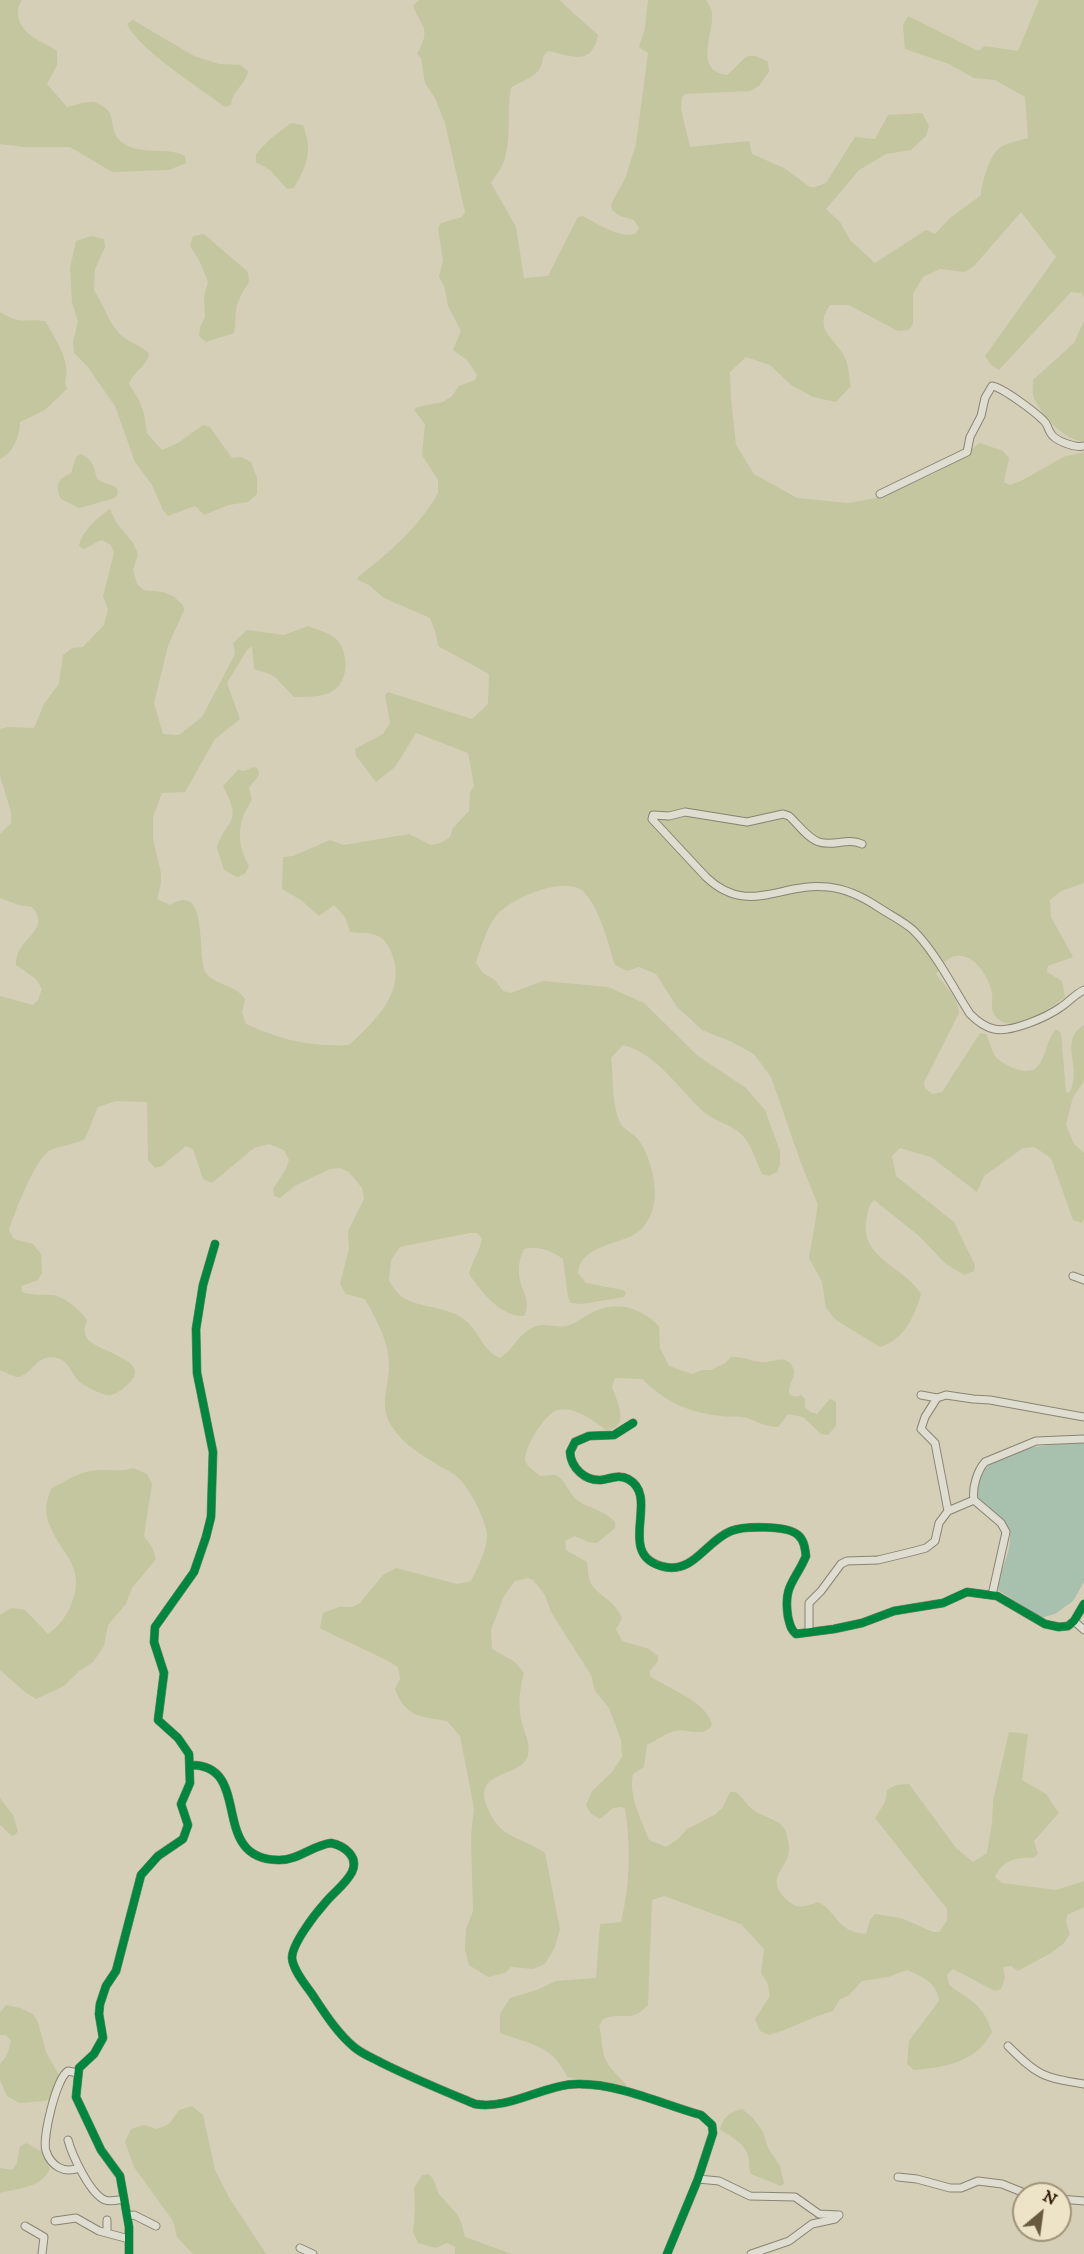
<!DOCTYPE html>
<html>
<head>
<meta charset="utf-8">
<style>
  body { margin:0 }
  #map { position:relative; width:1084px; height:2254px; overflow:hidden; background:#d6cfb7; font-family:"IM FELL DW Pica",serif }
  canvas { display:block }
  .north { position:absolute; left:1012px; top:2182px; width:60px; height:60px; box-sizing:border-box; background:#ede4c8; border:2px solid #a09378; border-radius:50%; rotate:29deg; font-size:16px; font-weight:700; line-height:24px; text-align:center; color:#2d1900 }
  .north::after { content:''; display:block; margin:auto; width:21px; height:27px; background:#685940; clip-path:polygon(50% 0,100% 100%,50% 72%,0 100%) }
</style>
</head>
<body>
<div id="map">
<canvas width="1084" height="2254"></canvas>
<div class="north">N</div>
</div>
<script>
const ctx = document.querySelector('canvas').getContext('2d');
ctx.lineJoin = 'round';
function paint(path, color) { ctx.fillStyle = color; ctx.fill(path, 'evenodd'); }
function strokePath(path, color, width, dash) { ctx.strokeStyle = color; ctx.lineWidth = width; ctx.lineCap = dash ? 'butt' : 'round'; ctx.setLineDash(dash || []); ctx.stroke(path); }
paint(new Path2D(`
  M0 0H22C19 4 18 7 18 13 19 35 41 40 57 51V65L47 84 67 107C74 106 82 102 89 102 94 101 98 103 102 106 118 113 107 133 123 143 142 156 166 146 185 156L186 163 169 170 112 172 70 147H24L0 144Z
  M419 0H559L598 35C591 68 571 55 548 51 540 58 544 61 540 68 535 78 520 81 511 88 507 109 511 133 506 154 504 165 497 174 491 183L516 227 524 278 548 276 578 217 583 216C597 223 621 240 636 233L639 228 634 220 620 216 612 210 611 204 625 179 636 144 648 53 639 47 645 28 648 0H706C710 6 713 11 712 18 712 37 695 71 727 75 744 62 744 47 768 62L769 72 759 86 750 91 685 94 682 98 681 109 690 147 749 141 752 154 784 168 810 187H815L826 183 855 137 875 139 888 115 922 113 929 126 926 136 911 150 886 154 859 170 826 209 840 222 850 240 875 263 926 230 935 234 950 218 981 195C981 184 990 153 1001 147 1008 142 1020 141 1028 138L1025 97 995 80 974 78 949 64 905 49 903 25 908 16 978 51 985 46 1018 51 1039 0H1084V298L1082 293 1071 292 999 370 991 365 985 356 1056 257 1021 212 975 265 965 272 940 269 923 277 913 294V324L909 330 898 331 849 305H830C812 331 836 338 845 358 849 367 849 378 851 386L836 402 813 397 791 385 770 365 746 357 730 372 731 398 736 445 754 474 797 498 848 503 877 498 936 473 980 443 1003 451 1009 458 1004 482 1010 485 1021 481 1063 457 1084 452V883L1061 891 1050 900 1051 917 1073 957 1048 966 1047 972 1062 981 1065 997C1050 1008 1027 1027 1006 1023 1000 1022 995 1017 993 1012 991 1006 993 999 992 993 989 978 975 953 956 956 946 957 941 967 936 974 945 986 958 997 959 1013L924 1082 925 1088 932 1094 942 1092 980 1033 986 1034C989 1040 991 1049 995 1056 1002 1065 1028 1077 1037 1067 1047 1056 1046 1040 1056 1029L1061 1033 1066 1092 1069 1093C1084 1069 1057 1041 1084 1025V1081L1073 1097 1066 1125 1074 1144 1084 1153V1219L1082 1223 1073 1220 1051 1158 1034 1147 1023 1148 984 1176 977 1192 931 1157 900 1148 892 1156 896 1176 954 1222 975 1265 974 1271 964 1275 946 1264 918 1235 874 1200C867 1207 868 1212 866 1222 861 1259 905 1267 921 1294 915 1316 904 1340 880 1347L836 1320 826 1308 822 1282 809 1258 818 1205 801 1163 771 1077 754 1054 730 1041 702 1030 677 1007 656 974 639 967 627 971 615 965C608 943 600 909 584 892 565 874 509 899 496 916 486 928 481 948 476 963L483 973 495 980 503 991 511 993 543 981 608 987 644 1003 698 1056 746 1088 765 1110 780 1151V1164L777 1172 769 1176 762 1174C755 1160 752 1144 740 1133 730 1124 714 1121 704 1112 678 1089 658 1054 623 1045L611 1058C614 1079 611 1103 620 1122 622 1129 632 1132 637 1138 649 1152 658 1185 654 1203 652 1214 648 1223 639 1231 623 1245 580 1244 578 1273L586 1283 623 1290 626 1293 624 1297 582 1304 571 1303 568 1297 563 1259C552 1251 538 1245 524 1249 521 1256 518 1264 519 1273 519 1289 533 1300 524 1316 500 1317 481 1291 469 1274 472 1261 480 1252 482 1238L477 1233H470L400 1247 391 1260 389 1281C392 1285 396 1292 401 1296 418 1309 448 1305 466 1321 480 1333 483 1351 500 1358 513 1350 519 1333 534 1327 545 1322 556 1328 566 1326 578 1323 585 1315 595 1311 620 1301 641 1308 659 1326L660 1348 669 1366 692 1374 702 1370H711L725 1363 731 1357C743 1356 752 1362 764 1362 771 1363 779 1357 787 1361 791 1363 794 1368 794 1373 793 1381 787 1387 790 1395L796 1397 801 1395 805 1399V1407L810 1412 817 1414 830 1399 836 1402V1426L828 1435 821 1434 803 1417 788 1414 778 1427C765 1427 755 1420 743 1417 735 1416 727 1417 720 1416 687 1412 666 1402 642 1379L615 1378 612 1387C615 1396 627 1419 616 1427 613 1429 609 1429 606 1430 593 1421 573 1404 555 1411 544 1416 521 1451 526 1463 528 1467 536 1472 540 1476 544 1476 551 1474 555 1475 565 1478 569 1494 577 1500 589 1509 603 1509 615 1522V1528L597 1543 588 1542 575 1536 565 1541 566 1550 587 1562C588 1568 588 1576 590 1582 596 1595 616 1600 622 1619L616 1629 622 1641 649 1649 658 1656V1661L650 1671V1676C668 1689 707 1701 712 1725 702 1740 687 1726 672 1732 663 1735 655 1741 647 1745L644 1767 633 1774C628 1796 642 1820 649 1840L666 1847 678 1839 687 1829 716 1814 723 1807 730 1792H736C742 1797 746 1804 752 1809 762 1818 781 1818 786 1832 787 1837 790 1846 789 1851 787 1870 763 1879 788 1901 798 1910 807 1906 818 1902 838 1912 835 1931 866 1934L870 1920 875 1914 901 1918 933 1932H939L947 1921V1909L875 1818 885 1802 887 1790 896 1785 909 1784 956 1848 973 1862 987 1853 992 1823 993 1801 1009 1732 1028 1734 1022 1780 1046 1794 1059 1813 1034 1841 1038 1854 1033 1858C1016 1857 1003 1860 995 1877L1002 1883 1056 1890 1084 1881V1907L1067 1915 1066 1922 1070 1934 1064 1943 1051 1953 1018 1971 1011 1966 1003 1967 1005 1978 1001 1989 995 1991 953 1969 947 1975 949 1985C971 2002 982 2002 992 2032 976 2063 945 2067 914 2070L907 2064 909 2041 939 2001C937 1982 923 1977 907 1970L888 1977 862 1981 848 1996 840 1999 833 2011C811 2017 791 2029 769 2035L760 2031 755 2019 770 1996 767 1982 761 1973 764 1949 741 1924 664 1896 652 1900 648 2005C630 2024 623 2011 603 2019L599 2026C602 2035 601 2041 603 2050 604 2064 617 2075 627 2085L621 2088 567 2077C554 2046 530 2044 500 2033V2014L510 1998 537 1990 556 1981 596 1978 600 1924 621 1922C630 1886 631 1846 625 1809L621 1807 613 1808 600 1819 591 1814 586 1805 592 1791 612 1772 622 1757 621 1740 609 1708 595 1691 591 1675 551 1612 545 1595 533 1580 528 1578 515 1581 504 1596 491 1630 492 1649 515 1662 524 1673C520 1688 518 1702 521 1719 523 1729 531 1744 528 1755 522 1779 470 1768 488 1809 492 1818 497 1826 504 1831 517 1840 532 1844 545 1853L560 1929 555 1947 545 1964 533 1969 511 1967 505 1973 488 1977 469 1965 465 1950 466 1929 473 1911 471 1836 474 1808 460 1736 447 1721C420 1716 406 1718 395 1689L400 1679 398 1667C373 1652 346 1642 320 1628L323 1613 339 1607H352L360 1603 383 1575 396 1568 457 1584 471 1581C477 1569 488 1548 487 1534 485 1518 468 1484 455 1475 432 1460 406 1450 391 1425 378 1404 390 1385 389 1363 389 1342 375 1317 365 1299L346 1294 340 1284 349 1249 348 1231 364 1199 362 1188 349 1172 340 1168 330 1169 296 1185 280 1198 274 1196 273 1189 286 1169 289 1160 284 1150 269 1144 254 1148 212 1183 203 1179 193 1149 186 1146 162 1166 155 1168 148 1160 147 1102 116 1101 98 1107 85 1139C74 1145 57 1146 49 1151 34 1161 15 1212 9 1230L14 1239 33 1244 41 1254 42 1273 38 1280 21 1286 22 1292C35 1296 39 1294 52 1295 64 1296 80 1310 87 1320 85 1326 83 1332 87 1338 94 1351 153 1360 130 1382 125 1387 119 1393 111 1395 105 1397 84 1386 79 1381 71 1373 69 1361 57 1358 35 1353 32 1377 17 1377 12 1376 5 1372 0 1370V996L33 1005 38 1000 42 989 36 979 16 965C15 938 53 931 32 907L19 905 0 898V834L11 823V812L0 776V729L8 727 34 728 44 704 59 684 63 655 72 648 83 647 104 625 108 609 103 596 114 553 111 545 102 540C95 542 91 547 83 549L79 545C83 530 98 517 110 509L116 522 133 543 138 554 133 570 137 584 144 590 163 592 173 596 183 605 184 610 168 646 154 703 163 734 179 735 202 717 235 654 233 643 247 630 284 635 308 626C318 630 331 633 338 641 349 655 349 683 331 692 322 697 305 697 294 697L276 678 270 674 254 669 252 646 247 650 227 683 240 719 215 739 185 792 162 793 153 817V839L161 873V883L157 899 170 905C210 880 196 958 206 973 215 986 234 983 245 999L242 1013 246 1024C281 1040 310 1047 349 1045 374 1022 407 992 392 954 390 948 385 939 378 936 371 932 358 933 350 932L345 917 334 905 319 916 301 900 282 889 283 857 293 856 330 840 344 845 409 834 431 845 441 843 450 837 453 828 469 811 470 793 474 786 468 753 416 733 395 767 376 782 356 756 355 749 383 734 390 723 385 695 388 692 472 719 488 704 489 674 438 646 436 634 430 618 384 598 369 585 358 580V577C389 553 419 527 438 493V480L422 455 425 424 414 410 417 407 443 402 452 396 459 386 475 380 477 375 467 360 453 350 461 331 448 306 445 289 439 276 443 261 438 228 441 223 462 217 465 212 445 123 435 98 425 83 421 58 417 54C431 28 423 30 413 6Z
  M133 20 194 56 219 64 240 65 248 71C246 85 232 90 231 105L225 107C200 88 139 50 127 24Z
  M291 123 303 125C313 152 307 165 294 188L287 189 270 170 256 162V154L270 139Z
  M204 234 248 272 249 282C243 291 237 301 236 311 235 319 236 325 234 333L206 342 199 336 200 327 205 317 204 297 208 282 200 262 190 246 193 236Z
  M91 236 104 239 105 247 95 269 94 291C104 304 107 320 118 332 126 342 141 344 149 354 147 366 133 372 129 384L139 400 144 414 147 433 162 450 178 443 203 425 210 427 232 458 241 457 251 462 257 478V494L248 502 229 505 204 515 195 506 168 516 163 510 152 485 135 462 115 406 87 366 74 353 73 342 78 321 72 303 70 268 76 241Z
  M0 312C23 326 22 318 45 321 55 338 72 363 65 382L67 389 45 410 20 422C20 435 13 454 0 459Z
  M1084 321V441C1065 442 1038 412 1033 395 1032 390 1033 384 1033 380L1074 343Z
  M81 454C93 459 94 468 97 479 104 484 110 483 117 488L118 494 115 498 79 508 61 499C55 486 57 479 71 473L76 457Z
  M254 767 258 769 259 775 249 788 252 800C237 821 236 844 249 866L245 874 237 877 224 870 217 848C228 815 243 825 223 786L238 770 244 771Z
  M133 1468 147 1474 152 1484 144 1536 152 1547 156 1559 132 1588 126 1604 108 1625 104 1646 93 1662 79 1671 64 1686 36 1699 25 1692 0 1670V1615L11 1608 25 1610 48 1634C59 1626 65 1618 71 1605 90 1562 52 1550 46 1512 45 1505 49 1496 51 1489 63 1482 76 1474 90 1471 105 1468 118 1473 133 1468Z
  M0 1798 13 1815 18 1831 15 1835 12 1836 0 1825Z
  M6 2005 20 2008 33 2014 38 2022 46 2052 60 2077 57 2096 45 2101 19 2103 7 2096 0 2080V2064L7 2055 11 2041 6 2035H0V2013Z
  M192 2106 203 2115 215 2170 230 2199 266 2254H193L177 2237 173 2221 134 2167 125 2142 131 2129 144 2125 157 2129 169 2124 179 2110Z
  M742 2109 753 2118 763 2132 768 2148 780 2166 784 2183 781 2186 751 2174C748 2167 750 2162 748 2155 744 2142 730 2137 720 2129 723 2117 730 2112 742 2109Z
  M27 2143 42 2152 50 2169C41 2188 19 2188 0 2193V2168L12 2170 17 2163 20 2146Z
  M429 2174C438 2184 435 2189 440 2195 456 2214 459 2211 465 2237L512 2254H455V2247L447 2243 436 2248 418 2243 413 2232 415 2209 414 2188 422 2175Z`), '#c3c69e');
paint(new Path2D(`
  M1084 1443V1582L1073 1601 1055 1614 1044 1617H1040L998 1590C998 1571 1014 1550 1009 1531 1005 1515 982 1512 978 1497 976 1491 979 1485 981 1479 989 1446 1056 1444 1084 1443Z`), '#a8c0ae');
const minor = new Path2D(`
  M880 494 967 452 970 437 981 416 985 398 992 386C1002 387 1035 412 1043 420 1048 424 1047 427 1050 432 1054 441 1075 448 1084 446
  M862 844C847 837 834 847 819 842 807 838 798 824 789 816L783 814 747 822 685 812 669 816 653 815 652 819 706 877C748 917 780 882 828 887 847 889 863 897 878 907 890 915 903 921 913 930 934 950 954 989 970 1014 977 1021 984 1027 994 1029 1011 1033 1047 1017 1061 1007 1069 1002 1075 994 1084 990
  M1073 1276 1084 1280
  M921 1395 937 1398 946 1395 973 1399 990 1400 1084 1417
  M633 1423 614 1435 589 1436 575 1442 570 1452C571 1468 585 1481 601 1480 610 1479 619 1474 628 1479 662 1497 613 1556 665 1567 694 1573 706 1541 731 1531 744 1526 787 1525 798 1535 804 1540 805 1548 806 1556 795 1582 783 1585 788 1617 790 1624 790 1629 796 1634L834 1629 862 1623 894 1611 943 1603 967 1592 997 1596 1045 1624 1059 1627 1068 1626 1074 1621 1084 1604
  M948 1511 974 1500
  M992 1595 1006 1532 1001 1523 974 1500C972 1488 977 1471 985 1462L1036 1441 1084 1439
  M1074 1621 1084 1630
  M809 1632V1603L821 1591 841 1564 847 1561 878 1560 915 1551 926 1548 935 1541 939 1523 948 1511 935 1443 921 1429 925 1417 937 1398
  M191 1765C254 1765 208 1859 278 1860 297 1861 313 1845 331 1843 345 1846 359 1857 352 1872 346 1884 333 1893 325 1903 315 1914 292 1944 292 1958 293 1970 305 1984 312 1994 324 2012 337 2033 354 2047 362 2054 373 2058 382 2063 412 2078 444 2091 475 2104 510 2110 544 2084 579 2084 620 2084 662 2104 701 2115L712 2125 713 2133 698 2179 667 2254
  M1008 2046C1038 2076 1042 2077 1084 2084
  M78 2073 68 2071C56 2078 42 2139 46 2151 51 2166 64 2174 79 2168
  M68 2140C72 2155 90 2194 105 2200 111 2202 118 2200 124 2199
  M898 2177 917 2179 950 2188H961L978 2181 1002 2184 1027 2194
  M698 2179 719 2181 750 2196 795 2197 819 2214 839 2215
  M1060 2199 1084 2201
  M127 2216 134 2215 156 2226
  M107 2220V2233
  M55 2221 76 2218 99 2231 129 2239
  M25 2226 44 2237 42 2254
  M300 2248 313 2254
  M129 2254V2227L120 2176 101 2150 76 2097 79 2068 94 2054 103 2038 99 2014 100 2004 106 1986 116 1971 141 1875 158 1856 183 1839 188 1825 181 1804 190 1783 189 1754 178 1738 158 1720 164 1673 154 1642 155 1627 194 1572 206 1537 211 1517 213 1452 197 1373 196 1329 203 1285 215 1244
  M751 2254 789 2241 812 2224 835 2219 839 2215`);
strokePath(minor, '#898372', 9);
strokePath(minor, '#dfdcd0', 7);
strokePath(new Path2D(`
  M633 1423 614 1435 589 1436 575 1442 570 1452C571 1468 585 1481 601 1480 610 1479 619 1474 628 1479 662 1497 613 1556 665 1567 694 1573 706 1541 731 1531 744 1526 787 1525 798 1535 804 1540 805 1548 806 1556 795 1582 783 1585 788 1617 790 1624 790 1629 796 1634L834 1629 862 1623 894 1611 943 1603 967 1592 997 1596 1045 1624 1059 1627 1068 1626 1074 1621 1084 1604
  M191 1765C254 1765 208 1859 278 1860 297 1861 313 1845 331 1843 345 1846 359 1857 352 1872 346 1884 333 1893 325 1903 315 1914 292 1944 292 1958 293 1970 305 1984 312 1994 324 2012 337 2033 354 2047 362 2054 373 2058 382 2063 412 2078 444 2091 475 2104 510 2110 544 2084 579 2084 620 2084 662 2104 701 2115L712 2125 713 2133 698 2179 667 2254
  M129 2254V2227L120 2176 101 2150 76 2097 79 2068 94 2054 103 2038 99 2014 100 2004 106 1986 116 1971 141 1875 158 1856 183 1839 188 1825 181 1804 190 1783 189 1754 178 1738 158 1720 164 1673 154 1642 155 1627 194 1572 206 1537 211 1517 213 1452 197 1373 196 1329 203 1285 215 1244`), '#00873e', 8);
</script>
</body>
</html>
